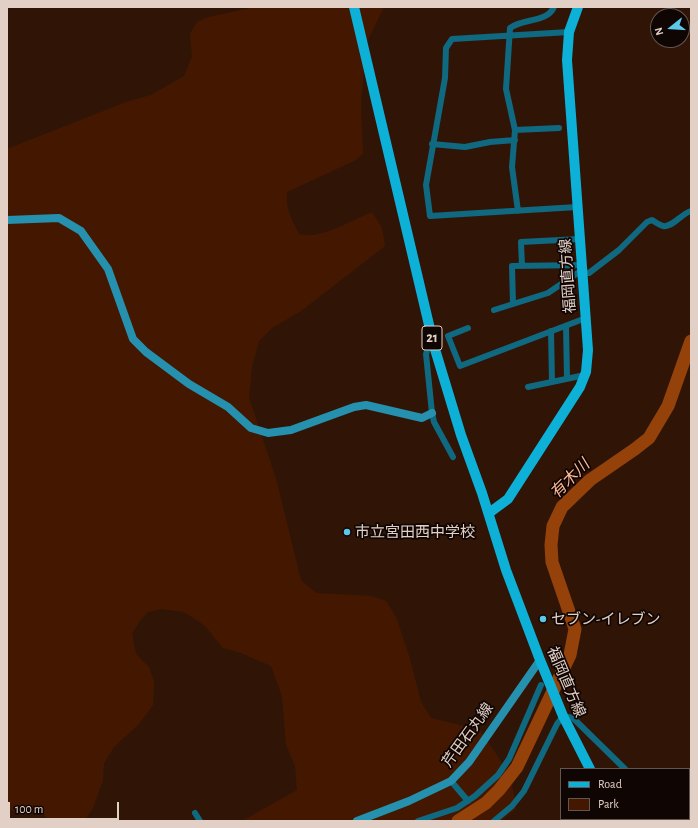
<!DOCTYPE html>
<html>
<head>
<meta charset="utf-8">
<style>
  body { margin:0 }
  #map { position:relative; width:698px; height:828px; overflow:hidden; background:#301507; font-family:"Alegreya Sans",sans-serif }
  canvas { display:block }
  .frame { position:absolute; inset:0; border:8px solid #e2cfc6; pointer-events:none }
  .legend { position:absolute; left:560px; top:768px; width:130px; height:52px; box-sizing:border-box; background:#0f0502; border:1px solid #635650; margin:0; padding:5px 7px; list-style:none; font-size:12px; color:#e2cfc6 }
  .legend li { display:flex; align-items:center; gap:8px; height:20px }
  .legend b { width:20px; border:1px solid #635650 }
  .north { position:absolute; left:650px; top:8px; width:40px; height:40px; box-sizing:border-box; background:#0f0502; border:1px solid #635650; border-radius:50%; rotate:253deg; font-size:11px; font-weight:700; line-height:16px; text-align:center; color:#e2cfc6 }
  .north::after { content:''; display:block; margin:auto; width:14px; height:18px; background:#5cc7e8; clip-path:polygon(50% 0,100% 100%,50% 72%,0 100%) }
  .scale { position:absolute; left:8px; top:802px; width:111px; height:18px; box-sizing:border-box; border:2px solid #e2cfc6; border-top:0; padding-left:5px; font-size:12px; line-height:14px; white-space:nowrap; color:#e2cfc6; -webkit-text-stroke:3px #0f0502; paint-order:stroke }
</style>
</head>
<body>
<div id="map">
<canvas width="698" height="828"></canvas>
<div class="frame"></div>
<ul class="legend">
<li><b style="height:5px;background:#0db1d7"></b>Road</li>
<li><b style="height:11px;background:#441800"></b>Park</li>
</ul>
<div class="north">N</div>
<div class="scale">100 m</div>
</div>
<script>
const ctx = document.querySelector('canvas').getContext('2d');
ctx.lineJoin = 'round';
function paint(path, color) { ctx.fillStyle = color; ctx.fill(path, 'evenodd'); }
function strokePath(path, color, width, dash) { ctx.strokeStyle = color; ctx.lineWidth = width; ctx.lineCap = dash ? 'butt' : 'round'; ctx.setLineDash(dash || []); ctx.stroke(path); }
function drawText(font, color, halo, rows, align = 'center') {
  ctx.font = font + ' "Alegreya Sans","Noto Sans JP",sans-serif'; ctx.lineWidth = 3.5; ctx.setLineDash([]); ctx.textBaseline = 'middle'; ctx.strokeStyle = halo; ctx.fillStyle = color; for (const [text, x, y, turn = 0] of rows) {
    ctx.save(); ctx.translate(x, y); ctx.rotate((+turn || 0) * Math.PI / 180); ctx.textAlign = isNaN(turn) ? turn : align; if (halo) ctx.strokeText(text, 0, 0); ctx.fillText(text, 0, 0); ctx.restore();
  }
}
paint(new Path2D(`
  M255 7H384L366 44 361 105 363 153 356 160 287 192C285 208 292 220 299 234 321 240 352 220 372 212L382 228 385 246 301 311 272 328 259 341 252 367 249 398 276 479 301 580 316 593 371 596 386 601 396 617 410 659 421 702 431 718 480 730C498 757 514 775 516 809L501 821H242L297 790 295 766 286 745 282 696 271 666 241 653 223 648 204 625 184 612 161 609 148 612 139 622 132 634 136 654 149 667 154 681 153 705 139 724 114 747 104 763 103 780 93 808 85 820 52 821 39 812 7 810V149L126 102 151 95 184 76 192 57 190 34 197 22 209 17Z`), '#441800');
strokePath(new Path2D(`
  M458 821 486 803 499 790 517 767 570 655 575 629 552 562 551 545 553 526 562 507 590 480 635 449 649 438 668 406 691 341`), '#95410a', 13);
strokePath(new Path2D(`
  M569 32 452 39 446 48 445 78 426 185 430 216 577 207
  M515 130 559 128
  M432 144 465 147 490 142 515 140
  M518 211 512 167 515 130 506 89 510 28C523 18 547 23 554 7
  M522 266 521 242 580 239
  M582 273H589L619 250 647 222 652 220C655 222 660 225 663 226 672 228 681 214 691 211
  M513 304 512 266 582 265
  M494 310 548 293 582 270
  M566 326 567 378
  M468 328 448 336 460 366 586 318
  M551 331 552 381
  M434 346 428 347 426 354 432 413 434 422 453 457
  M528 387 585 375
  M451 781 468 801
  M195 813 200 821
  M677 819 679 821
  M418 821 457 808 475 796 498 775 509 759 541 685
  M494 821 512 806 524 791 557 724 563 716 573 718 625 769`), '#0f6980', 6);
strokePath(new Path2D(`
  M7 220 59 218 81 231 108 269 133 339 146 352 189 384 228 407 251 428 268 433 291 430 354 407 366 405 422 418 432 413
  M357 821 409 801 451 781 469 762 540 660`), '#2591ae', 8);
strokePath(new Path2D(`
  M354 7 434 346 461 435 482 493 506 570 540 660 563 716 590 769
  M489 513 508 499 580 387 586 372 588 350 567 60 569 32 578 7
  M615 819 616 821`), '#0db1d7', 10);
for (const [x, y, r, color] of [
  [347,532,4,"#5cc7e8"],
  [543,619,4,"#5cc7e8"]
]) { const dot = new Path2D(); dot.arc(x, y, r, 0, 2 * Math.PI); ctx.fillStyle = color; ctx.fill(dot); strokePath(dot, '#0f0502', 1.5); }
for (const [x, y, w] of [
  [432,338,20]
]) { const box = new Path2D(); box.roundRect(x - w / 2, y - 12, w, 24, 3); ctx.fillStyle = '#0f0502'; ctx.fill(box); strokePath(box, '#e2cfc6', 1); }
drawText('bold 14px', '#e2cfc6', null, [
  ["21",432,338]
]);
drawText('15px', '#e2cfc6', '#0f0502', [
  ["福岡直方線",568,276,-94],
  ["福岡直方線",566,682,67],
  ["芹田石丸線",468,735,-54]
]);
drawText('15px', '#e2cfc6', '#0f0502', [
  ["市立宮田西中学校",355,532],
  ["セブン-イレブン",551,619]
], 'left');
drawText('italic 16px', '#fdb794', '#0f0502', [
  ["有木川",570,479,-45]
]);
</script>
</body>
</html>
